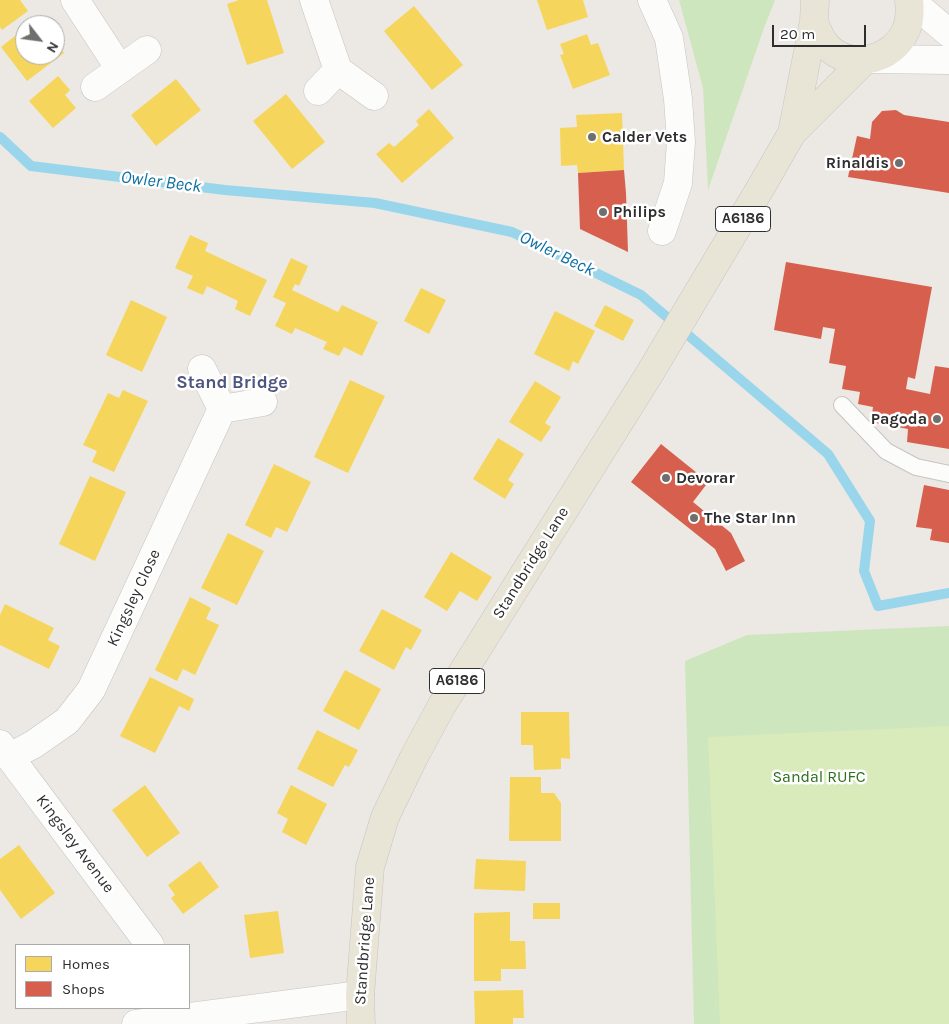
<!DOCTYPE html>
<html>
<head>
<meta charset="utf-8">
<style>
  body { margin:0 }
  #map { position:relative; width:949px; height:1024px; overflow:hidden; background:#ece8e4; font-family:Karla,sans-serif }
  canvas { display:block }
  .legend { position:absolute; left:15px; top:944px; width:175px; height:65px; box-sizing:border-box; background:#fff; border:1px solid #ababab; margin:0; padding:6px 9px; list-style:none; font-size:15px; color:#2e2e2e }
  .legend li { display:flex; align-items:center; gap:10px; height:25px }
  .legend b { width:25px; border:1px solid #ababab }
  .north { position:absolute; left:15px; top:15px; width:50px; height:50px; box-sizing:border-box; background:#fff; border:1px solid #ababab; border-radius:50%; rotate:120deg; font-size:14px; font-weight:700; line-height:20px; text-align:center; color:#2e2e2e }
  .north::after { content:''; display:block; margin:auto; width:18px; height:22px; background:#706f6e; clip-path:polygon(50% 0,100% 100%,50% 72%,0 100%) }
  .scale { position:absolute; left:772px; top:25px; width:94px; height:22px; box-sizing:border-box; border:2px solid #2e2e2e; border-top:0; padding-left:6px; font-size:15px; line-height:18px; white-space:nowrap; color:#2e2e2e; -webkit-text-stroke:4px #fff; paint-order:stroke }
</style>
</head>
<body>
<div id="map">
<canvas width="949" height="1024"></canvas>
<ul class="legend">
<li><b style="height:14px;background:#f6d55c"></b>Homes</li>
<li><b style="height:14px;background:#d6604d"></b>Shops</li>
</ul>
<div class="north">N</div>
<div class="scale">20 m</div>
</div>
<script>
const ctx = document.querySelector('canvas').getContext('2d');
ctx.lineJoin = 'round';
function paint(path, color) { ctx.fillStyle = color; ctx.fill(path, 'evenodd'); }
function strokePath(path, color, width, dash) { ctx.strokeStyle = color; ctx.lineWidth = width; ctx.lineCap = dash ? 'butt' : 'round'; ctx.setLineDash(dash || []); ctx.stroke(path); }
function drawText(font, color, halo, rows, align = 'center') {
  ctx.font = font + ' Karla,sans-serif'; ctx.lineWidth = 5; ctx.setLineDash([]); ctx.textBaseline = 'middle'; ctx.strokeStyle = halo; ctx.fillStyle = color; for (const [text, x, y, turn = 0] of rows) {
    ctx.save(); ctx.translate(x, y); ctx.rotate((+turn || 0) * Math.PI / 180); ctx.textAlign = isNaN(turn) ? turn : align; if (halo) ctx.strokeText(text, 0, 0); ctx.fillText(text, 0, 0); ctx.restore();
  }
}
paint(new Path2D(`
  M679 0H775L764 28 708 190 703 88Z
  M949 626V1024H694L685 661 747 635Z`), '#cee6be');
paint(new Path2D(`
  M949 726V1024H720L708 737Z`), '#d9eabb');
paint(new Path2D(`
  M0 0H20L28 11 2 30 0 27Z
  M239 0H267L284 53 247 65 227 4Z
  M537 0H583L588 17 547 30Z
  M414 6 463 65 432 90 384 31Z
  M25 28V55H55V42L64 53 27 81 1 47Z
  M587 34 591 45 598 43 610 75 573 89 560 55 564 54 560 44Z
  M58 76 70 90 65 95 76 108 53 128 29 101Z
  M176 79 201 110 156 146 131 115Z
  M286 94 325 142 292 169 253 121Z
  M429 109 454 138 402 183 376 154 389 143 394 147 419 125 416 121Z
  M622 113 624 170 578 173 577 165 561 166 560 128 577 127 576 115Z
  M190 235 208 243 205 251 267 280 250 316 235 309 238 301 207 286 203 295 187 288 193 276 175 268Z
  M291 258 308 266 299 286 295 284 292 290 338 312 342 305 378 322 362 356 344 347 339 356 323 349 327 342 309 334 295 328 292 334 275 326 286 303 273 297Z
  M421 288 446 300 429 334 404 321Z
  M131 300 167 317 142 372 106 355Z
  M605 305 634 320 623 341 594 326Z
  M555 311 595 331 578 364 573 361 569 371 534 354Z
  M350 380 385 396 348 473 314 457Z
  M535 381 561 397 545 423 551 427 541 442 509 422Z
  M123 390 148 401 114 472 92 462 97 451 83 445 108 393 119 398Z
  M498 438 524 454 508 480 514 484 505 499 473 479Z
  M274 464 311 482 287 532 276 527 271 538 245 525Z
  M90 476 126 492 95 561 59 544Z
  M228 533 264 551 237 605 201 588Z
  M451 552 492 577 477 601 460 591 447 611 424 597Z
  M190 597 211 608 206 619 219 625 195 675 183 669 177 681 155 670Z
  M5 604 54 628 48 640 60 646 49 669 0 645V615Z
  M382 609 422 630 411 650 406 647 394 670 359 651Z
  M345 670 381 689 359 730 323 711Z
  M150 677 194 699 189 711 179 706 155 753 120 736Z
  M521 712H569L570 759 561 758V769L534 770 533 745H521Z
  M317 730 358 750 349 767 345 765 333 787 297 769Z
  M510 777H541V793H554L561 803V841H509Z
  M145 785 180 833 147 857 112 810Z
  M291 785 327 804 306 845 282 832 288 819 277 813Z
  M19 845 55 893 21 919 0 890V859Z
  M476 859 526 861 525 891 474 889Z
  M200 861 219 887 183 914 171 898 175 895 168 885Z
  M533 903H560V919H533Z
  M278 911 284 953 250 958 244 915Z
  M510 912V941H525L526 969H501V981H474V913Z
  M523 990 524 1018H513V1024H475L474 991Z`), '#f6d55c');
paint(new Path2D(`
  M896 110 904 115 949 122V193L848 177 857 136 870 139 872 122 882 111Z
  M624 170 626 193 628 252 580 229 578 173Z
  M786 262 932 287 915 379 908 377 906 389 930 394 935 366 949 368V449L907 442 908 429 871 422 873 407 858 404 860 392 842 389 846 366 829 363 835 329 823 327 821 339 774 330Z
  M661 444 697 473 694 476 706 485 693 502 731 533 745 561 726 571 715 549 631 482Z
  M924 485 949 490V543L930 540 932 529 916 527Z`), '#d6604d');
strokePath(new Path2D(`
  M0 137 31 166 225 190 375 203 512 232 641 295 828 454 870 521 864 571 878 606 949 593`), '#99d6ec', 10);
const service = new Path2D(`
  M842 405 886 451 916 467 949 474`);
const minor = new Path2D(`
  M75 0 120 69
  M314 0 338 70 374 96
  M652 0 669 38 678 99 681 142 678 183 662 231
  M910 0 949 33
  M873 59 949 60
  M95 87 147 50
  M318 91 338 70
  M202 369 222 409 263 402
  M0 744 150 945
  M10 757 34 744 67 721 91 690 222 409
  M136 1024 360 995`);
const primary = new Path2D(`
  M814 21C817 30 820 38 826 45 849 71 893 61 906 30 910 21 910 10 909 0
  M792 133 814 21 815 0
  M361 1024 360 995 370 867 385 817 414 757 442 705 650 373 761 187 792 133 865 60`);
strokePath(service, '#c5c4c5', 18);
strokePath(minor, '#c5c4c5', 29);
strokePath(primary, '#c6c5c4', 29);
strokePath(service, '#fcfcfb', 16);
strokePath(minor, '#fcfcfb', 28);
strokePath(primary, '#e8e4d6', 28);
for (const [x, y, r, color] of [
  [592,137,5,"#706f6e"],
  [899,163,5,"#706f6e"],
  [603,212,5,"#706f6e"],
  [937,419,5,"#706f6e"],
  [666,478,5,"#706f6e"],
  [694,518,5,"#706f6e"]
]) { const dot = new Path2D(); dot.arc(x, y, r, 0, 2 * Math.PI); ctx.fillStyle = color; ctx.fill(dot); strokePath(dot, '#fff', 2); }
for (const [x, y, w] of [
  [743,219,55],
  [457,681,55]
]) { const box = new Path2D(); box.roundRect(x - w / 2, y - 12.5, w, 25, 4); ctx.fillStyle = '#fff'; ctx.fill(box); strokePath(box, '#2e2e2e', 1); }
drawText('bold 15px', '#2e2e2e', null, [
  ["A6186",743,219],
  ["A6186",457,681]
]);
drawText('bold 16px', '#2e2e2e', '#fff', [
  ["Calder Vets",602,137],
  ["Rinaldis",889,163,"right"],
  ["Philips",613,212],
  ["Pagoda",927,419,"right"],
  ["Devorar",676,478],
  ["The Star Inn",704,518]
], 'left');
drawText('16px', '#2e2e2e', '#fff', [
  ["Standbridge Lane",531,563,-58],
  ["Kingsley Close",134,598,-65],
  ["Kingsley Avenue",75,844,53],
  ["Standbridge Lane",365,941,-86]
]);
drawText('16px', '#2c6e1b', '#fff', [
  ["Sandal RUFC",819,777]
]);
drawText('italic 18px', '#0d6fa3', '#fff', [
  ["Owler Beck",161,182,7],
  ["Owler Beck",557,254,26]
]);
drawText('bold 18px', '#4d5680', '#fff', [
  ["Stand Bridge",232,383]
]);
</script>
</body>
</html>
